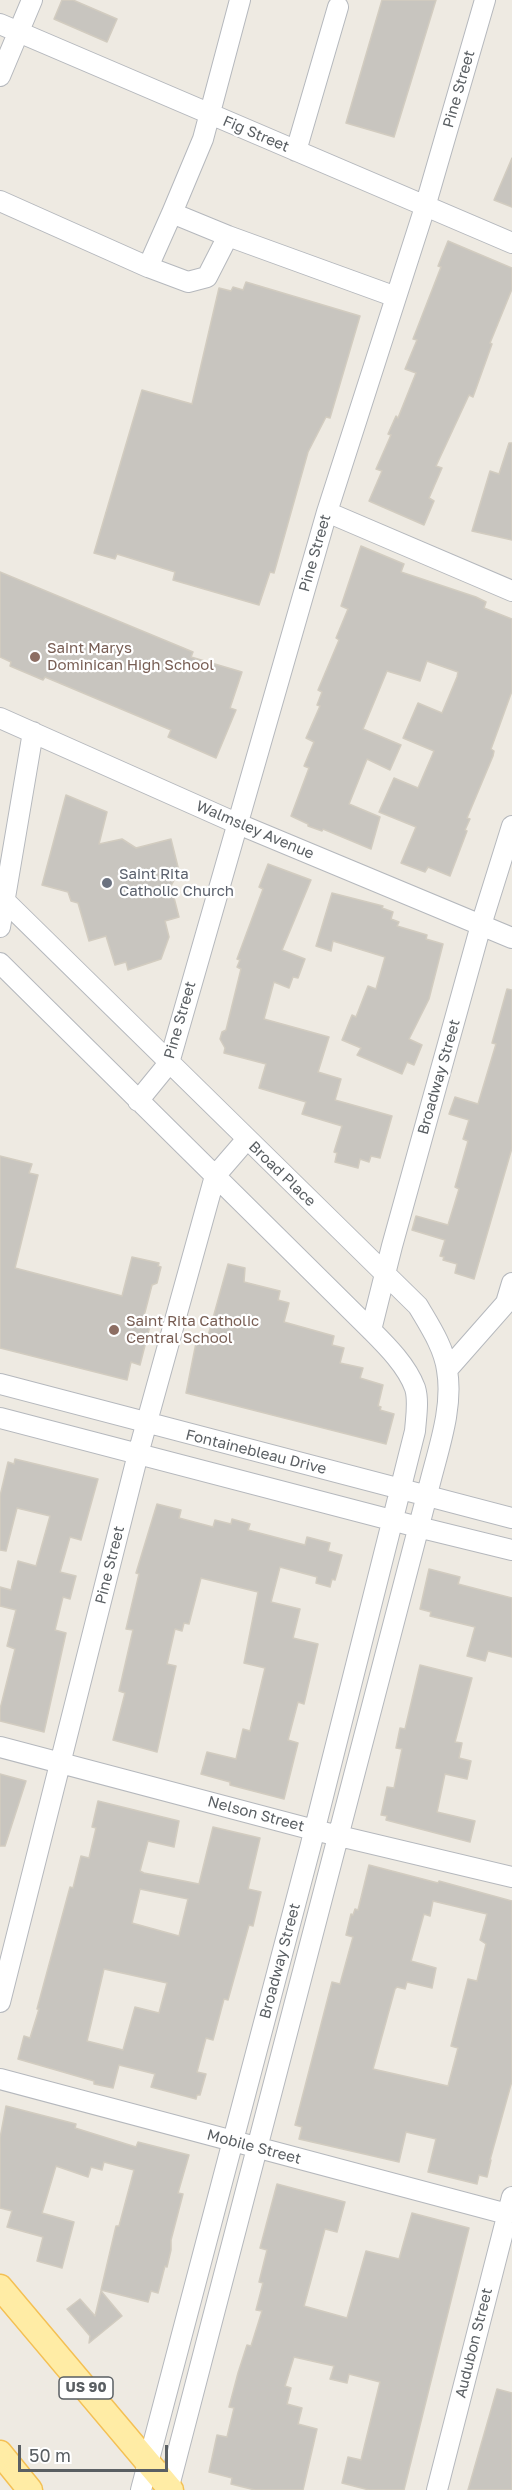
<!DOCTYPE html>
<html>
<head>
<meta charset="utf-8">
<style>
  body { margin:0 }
  #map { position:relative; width:512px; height:2490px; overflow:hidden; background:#eeeae2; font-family:"Golos Text",sans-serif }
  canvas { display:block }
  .scale { position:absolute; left:18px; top:2445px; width:150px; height:27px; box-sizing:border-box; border:3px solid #5a5f63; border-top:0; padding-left:8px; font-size:18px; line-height:21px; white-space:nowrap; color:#5a5f63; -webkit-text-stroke:4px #fff; paint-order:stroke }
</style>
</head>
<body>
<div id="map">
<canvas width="512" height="2490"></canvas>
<div class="scale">50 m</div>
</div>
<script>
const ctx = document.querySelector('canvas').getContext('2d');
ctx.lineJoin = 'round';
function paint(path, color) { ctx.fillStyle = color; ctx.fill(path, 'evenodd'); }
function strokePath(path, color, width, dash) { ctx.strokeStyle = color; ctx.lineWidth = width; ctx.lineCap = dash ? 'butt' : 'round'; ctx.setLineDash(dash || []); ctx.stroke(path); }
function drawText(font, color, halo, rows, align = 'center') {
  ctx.font = font + ' "Golos Text",sans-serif'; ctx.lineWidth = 4.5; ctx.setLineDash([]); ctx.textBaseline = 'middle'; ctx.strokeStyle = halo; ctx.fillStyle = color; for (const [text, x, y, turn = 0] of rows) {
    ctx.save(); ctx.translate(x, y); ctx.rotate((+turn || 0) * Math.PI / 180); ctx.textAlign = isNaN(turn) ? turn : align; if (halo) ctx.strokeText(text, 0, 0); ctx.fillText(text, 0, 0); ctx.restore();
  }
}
const building = new Path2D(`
  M62 0H73L117 19 107 42 54 19Z
  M382 0H436L394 137 346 123Z
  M512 158V207L494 200Z
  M448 241 512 268V289L490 343 492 344 473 397 469 395 436 466 442 468 429 498 434 501 424 525 369 501 382 471 376 469 391 435 388 434 396 416 398 418 416 373 405 369 417 340 413 339 441 267 438 266Z
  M246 282 360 316 330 418 326 417 308 452 274 573 270 572 259 605 173 580 175 572 117 554 115 559 94 553 142 390 192 404 219 288 231 291 233 287 243 290Z
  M509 443H512V540L472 531 490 471 499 474Z
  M361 546 404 564 401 572 476 597 486 602 484 608 512 619V691L491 749 494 751 493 756 467 818 470 819 465 830 467 831 450 876 428 867 425 872 401 863 416 827 379 812 394 778 418 788 434 751 403 738 418 703 442 713 457 677 458 672 427 661 420 681 387 671 363 729 401 745 390 770 367 759 349 804 380 817 371 849 323 829 322 831 308 826V824L291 816 309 768 304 766 314 742 306 738 320 706 317 705 322 692 318 690 339 640 336 638 348 609 341 606Z
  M0 572 193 652 191 657 242 672 230 708 236 710 216 758 168 737 171 730 45 677 43 680 10 666 11 662 0 657Z
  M66 795 107 812 99 844 122 839 136 848 171 839 179 871 171 886 179 917 165 921 169 937 161 959 128 970 126 962 115 965 106 936 89 941 78 903 71 901 68 892 42 885Z
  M268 864 311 880 282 950 305 959 298 978 293 977 289 988 274 982 264 1019 329 1037 318 1072 341 1079 335 1100 392 1116 380 1158 371 1156 369 1162 360 1159 358 1168 335 1162 337 1153 334 1152 342 1126 302 1114 306 1102 259 1088 266 1064 224 1053 225 1048 220 1039 222 1032 226 1030 241 969 237 967 240 960 237 959 263 889 259 887Z
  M332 893 383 906 382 908 393 912 391 919 399 922 397 926 427 935 426 939 443 944 429 999 409 1039 422 1045 414 1065 407 1062 402 1074 357 1055 361 1048 342 1040 352 1015 356 1017 368 986 376 989 385 957 333 941 331 951 316 946Z
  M507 989 512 990V1148L474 1279 455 1273 457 1264 443 1260 444 1257 440 1256 445 1240 412 1230 416 1216 448 1225 459 1189 455 1187 468 1141 463 1139 469 1120 449 1114 455 1097 478 1104 496 1044 492 1043Z
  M0 1156 32 1164 29 1173 38 1175 15 1268 122 1296 132 1257 159 1263 158 1266 161 1267 157 1283 152 1285 144 1316 152 1318 140 1365 131 1362 127 1380 0 1348Z
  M228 1264 245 1268 244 1282 280 1291 278 1300 289 1303 284 1322 334 1336 332 1345 344 1348 340 1363 363 1368 360 1378 383 1385 378 1406 381 1407 380 1410 394 1414 386 1444 186 1393 196 1343 199 1344 201 1334 208 1336Z
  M15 1459 98 1479 81 1540 70 1537 60 1572 76 1576 70 1599 63 1597 55 1630 66 1633 44 1732 0 1721V1709L15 1649 7 1646 16 1610 0 1606V1587L11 1590 18 1561 36 1566 50 1516 17 1508 6 1551 0 1550V1496L8 1462 14 1464Z
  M157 1504 181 1510 179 1518 213 1527 215 1520 231 1524 232 1519 250 1524 248 1530 305 1545 307 1537 330 1543 328 1551 342 1555 335 1580 332 1579 330 1587 316 1583 317 1577 280 1567 271 1602 300 1609 293 1638 318 1644 304 1704 298 1702 288 1740 298 1743 284 1799 230 1785V1782L201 1774 207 1752 236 1759 243 1729 250 1731 265 1668 244 1663 258 1592 201 1578 189 1624 184 1623 182 1631 175 1629 167 1664 176 1666 157 1752 113 1740 125 1693 119 1691 133 1630 126 1629 139 1574 136 1573Z
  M429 1569 460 1577 458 1584 512 1598V1657L488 1651 485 1661 467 1656 475 1627 430 1616 431 1612 420 1609Z
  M420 1665 472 1678 455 1742 462 1743 459 1758 471 1761 467 1779 445 1774 437 1812 475 1821 470 1842 386 1820 387 1816 381 1815 387 1787 394 1788 402 1749 396 1748 400 1728 405 1729Z
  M0 1774 26 1781 5 1846H0Z
  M98 1801 179 1821 174 1847 148 1841 140 1871 144 1873 199 1884 213 1827 260 1838 248 1889 261 1892 253 1926 249 1925 228 2000 224 1999 213 2040 206 2038 197 2072 206 2074 200 2095H197L196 2099 151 2087 155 2074 119 2065 113 2088 94 2084V2081L18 2059 24 2036 30 2038 39 2009H37L70 1887 73 1888 81 1856 89 1858 96 1828 92 1827ZM140 1889 188 1899 179 1936 132 1923ZM104 1969 167 1983 159 2013 135 2007 123 2050 87 2041Z
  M369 1865 438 1883 439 1881 512 1901V2081L490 2160H491L487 2177 479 2175 477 2184 428 2172 436 2139 406 2132 399 2162 299 2139 302 2127 295 2125 332 1982 340 1984 353 1937 346 1935 351 1914 353 1915 355 1909 358 1910ZM433 1901 487 1914 480 1940 486 1944 477 1981 468 1979 451 2046 458 2048 448 2086 373 2069 395 1989 397 1987 405 1989 407 1982 432 1988 436 1968 411 1961 424 1914 430 1916Z
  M6 2106 76 2124 75 2128 136 2147 138 2142 189 2155 178 2193 183 2194 171 2240V2250L167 2267 165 2266 158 2293 151 2291 148 2302 101 2290 116 2226H119L134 2170 104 2162 102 2170 91 2167 88 2177 56 2166 42 2213 74 2222 62 2268 37 2261 43 2237 7 2227 12 2211 0 2208V2138Z
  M277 2184 345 2202 337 2232 325 2229 304 2306 347 2318 366 2251 399 2259 412 2213 469 2228 404 2490H369L342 2483 348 2457 361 2460 380 2382 349 2374 347 2383 330 2379 334 2366 294 2357 285 2386 291 2388 287 2404 302 2408 298 2424 317 2429 303 2490H255L231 2484 232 2478 209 2472 217 2435 227 2437 234 2408 229 2407 238 2373 247 2345 251 2346 262 2311 256 2310 263 2283 259 2282 267 2250 260 2248Z
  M101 2291 122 2316 89 2343 90 2336 67 2309 80 2299 95 2316Z
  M497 2389 512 2393V2490H468Z`);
paint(building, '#c8c5bf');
strokePath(building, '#d2ccc0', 1.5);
const minor = new Path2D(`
  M0 24 512 243
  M0 76 32 0
  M296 151 338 7
  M0 201 148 267 172 213 228 236 396 297
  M172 213 203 139 240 0
  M148 267 188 282 207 277 228 236
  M327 512 512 591
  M0 718 236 823 512 938
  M6 902 418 1306C429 1325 444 1347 447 1370 454 1410 436 1455 427 1495L168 2490
  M0 927 33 732
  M0 963 371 1330C387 1346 407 1366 415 1388 419 1401 416 1417 415 1431L310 1848 141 2490
  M138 1101 169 1063 327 512 425 207 485 0
  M371 1330 392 1246 481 925 512 826
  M447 1370 506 1303 512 1283
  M0 1384 512 1518
  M0 1418 418 1527 512 1550
  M0 1747 314 1830 512 1877
  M0 2002 138 1454 215 1176 247 1139
  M0 2079 507 2214
  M437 2490 512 2197`);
const major = new Path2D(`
  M0 2287 171 2490
  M0 2453 30 2490`);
strokePath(minor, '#b5b8bd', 22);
strokePath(major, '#f4c054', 27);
strokePath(minor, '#fff', 20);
strokePath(major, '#ffeca5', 24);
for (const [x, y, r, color] of [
  [35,657,6,"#8d6e63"],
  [107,883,6,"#6b7280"],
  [114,1330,6,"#8d6e63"]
]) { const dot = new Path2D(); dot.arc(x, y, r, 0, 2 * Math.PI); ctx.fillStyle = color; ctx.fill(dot); strokePath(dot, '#fff', 2); }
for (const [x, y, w] of [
  [86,2388,54]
]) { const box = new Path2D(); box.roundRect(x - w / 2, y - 11, w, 22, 4.5); ctx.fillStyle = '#fff'; ctx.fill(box); strokePath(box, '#5a5f63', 1.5); }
drawText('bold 14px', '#5a5f63', null, [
  ["US 90",86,2388]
]);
drawText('15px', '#5a5f63', '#fff', [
  ["Pine Street",459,89,-74],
  ["Fig Street",256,134,23],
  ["Pine Street",315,553,-74],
  ["Walmsley Avenue",255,830,23],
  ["Pine Street",180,1020,-74],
  ["Broadway Street",439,1077,-74],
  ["Broad Place",282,1174,44],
  ["Fontainebleau Drive",256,1452,14],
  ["Pine Street",110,1565,-76],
  ["Nelson Street",256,1814,15],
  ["Broadway Street",280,1961,-75],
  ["Mobile Street",254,2147,15],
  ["Audubon Street",474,2343,-76]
]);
drawText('15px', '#785e54', '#fff', [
  ["Saint Marys",47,648],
  ["Dominican High School",47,665],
  ["Saint Rita Catholic",126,1321],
  ["Central School",126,1338]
], 'left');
drawText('15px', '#5b616d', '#fff', [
  ["Saint Rita",119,874],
  ["Catholic Church",119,891]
], 'left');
</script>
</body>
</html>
